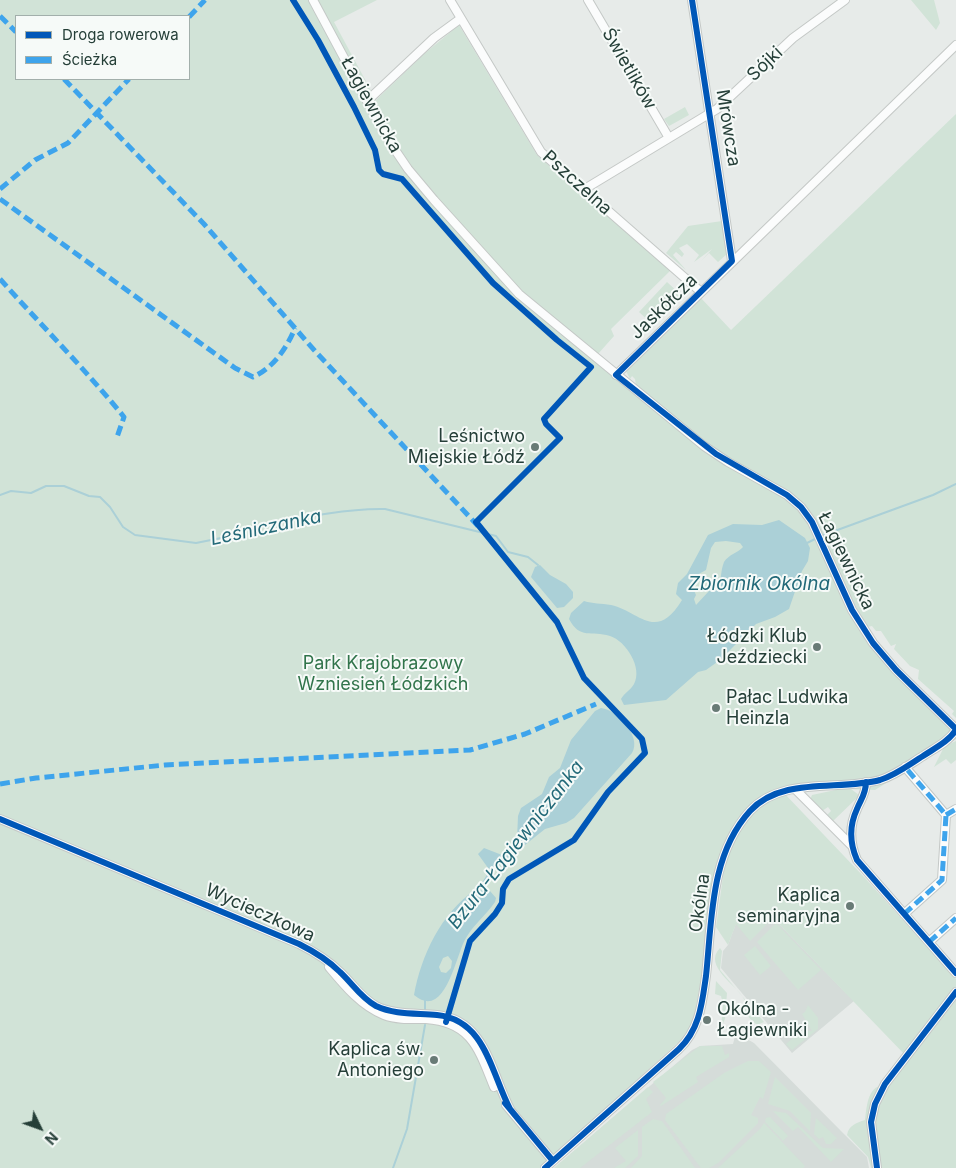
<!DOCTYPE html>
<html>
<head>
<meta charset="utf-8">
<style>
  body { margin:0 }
  #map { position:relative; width:956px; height:1168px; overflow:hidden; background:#e7ebe9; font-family:Inter,sans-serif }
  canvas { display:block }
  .legend { position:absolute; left:15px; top:15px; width:175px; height:65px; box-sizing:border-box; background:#f6faf8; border:1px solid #a2afab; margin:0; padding:6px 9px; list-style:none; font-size:15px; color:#253f38 }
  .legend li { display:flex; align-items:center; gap:10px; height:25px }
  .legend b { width:25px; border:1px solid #a2afab }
  .north { position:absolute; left:15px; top:1103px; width:50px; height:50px; -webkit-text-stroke:4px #f6faf8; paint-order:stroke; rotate:132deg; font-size:14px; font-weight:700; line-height:20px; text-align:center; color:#253f38 }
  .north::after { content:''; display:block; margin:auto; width:18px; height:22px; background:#253f38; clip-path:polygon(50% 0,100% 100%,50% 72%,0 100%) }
</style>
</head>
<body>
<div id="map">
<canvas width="956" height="1168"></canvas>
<ul class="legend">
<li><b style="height:6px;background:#0057b8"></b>Droga rowerowa</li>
<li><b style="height:6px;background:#3ea4ec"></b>Ścieżka</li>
</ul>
<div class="north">N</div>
</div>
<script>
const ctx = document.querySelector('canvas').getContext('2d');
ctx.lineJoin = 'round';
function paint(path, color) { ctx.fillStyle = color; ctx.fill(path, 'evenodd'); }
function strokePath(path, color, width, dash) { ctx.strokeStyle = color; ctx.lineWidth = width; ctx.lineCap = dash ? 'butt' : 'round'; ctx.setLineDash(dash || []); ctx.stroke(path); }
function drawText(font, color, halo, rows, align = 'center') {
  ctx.font = font + ' Inter,sans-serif'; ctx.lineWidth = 4; ctx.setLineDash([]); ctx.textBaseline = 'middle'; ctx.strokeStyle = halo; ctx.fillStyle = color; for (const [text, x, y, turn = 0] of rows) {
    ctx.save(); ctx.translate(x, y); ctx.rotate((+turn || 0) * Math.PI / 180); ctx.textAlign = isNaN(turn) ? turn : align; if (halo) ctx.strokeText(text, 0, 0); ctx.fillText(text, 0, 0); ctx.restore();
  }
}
paint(new Path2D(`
  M773 918 854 1001 792 1053 721 968 723 951 728 945 736 923Z
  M736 1033 754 1043 842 1132 867 1157 869 1168H554L692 1050 700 1046 733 1044Z`), '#d5dcd9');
paint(new Path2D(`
  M0 0H377L334 22 376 100 424 54 459 25 537 155 671 270 611 329 614 336 598 354 636 385 635 379 632 376 630 379 626 371 700 297 731 330 956 114V718L952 714 954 711 918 679 919 670 910 666 894 649 896 644 891 646 881 631H876L872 626 867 627 844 585 873 650 956 726V739L945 746 956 741V760L951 764 946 759 934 767 944 747 875 790 851 789 859 795 858 797 833 821 826 816 831 811 828 807 822 811 810 800 812 795 840 789 789 788 783 792 865 878 956 979V996L908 1058 773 918 750 941 736 924 728 945 716 927 724 869 718 862 713 880 702 973 692 1030 540 1168H0ZM16 16H189V79H16Z
  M911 0H934L940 23 936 30Z
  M685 107 689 115 669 126 664 119Z
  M722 221 727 254 718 262 709 253 701 261 712 249 694 262 699 255 687 244 679 248 684 254 682 257 676 252 673 255 686 270 666 253 688 226Z
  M667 282 681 295 653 325 639 312Z
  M776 923 821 970 798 990 757 942Z
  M755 946 771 966 760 975 744 955Z
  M720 948 722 951 720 970 764 1022 757 1025C753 1021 746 1016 745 1011 744 1007 745 1003 744 999 738 986 702 966 720 948Z
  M716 981 727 993 725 1019 721 1027 723 1005 721 996 715 994Z
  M956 1000V1168H871L868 1157 847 1135C849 1125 856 1123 865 1120 867 1104 868 1083 889 1085Z
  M808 1005 818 1018V1029L792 1050 786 1044 801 1031H812L802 1014 805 1012Z
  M700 1046H722L725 1055 729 1053V1057L696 1077 698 1082 661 1106 660 1105 666 1098 653 1082Z
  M748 1061H759L771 1072 763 1099 760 1097 751 1115 758 1118V1123L718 1163 709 1168H701L665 1120 666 1114 724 1073Z
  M775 1077 811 1113 810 1131 790 1111 768 1104Z
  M648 1087 653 1092 646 1099 652 1112 580 1168H554Z
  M773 1111 786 1113 823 1148 844 1149 831 1162 798 1127 793 1131Z
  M770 1117 788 1136 783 1141 765 1122 766 1118Z
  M816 1118 837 1138 831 1144H826L823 1137 819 1139 814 1134Z
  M653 1119 662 1121 695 1168H631L642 1156V1127Z
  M764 1123 805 1166 803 1168H718L760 1129Z
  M638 1130V1156L625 1168H614L626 1161 615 1148Z`), '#d1e3d7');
paint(new Path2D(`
  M779 520 805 538 810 548 808 561 802 571 789 609 775 617 756 624 720 660 706 670 698 672 666 700 624 705 621 699C624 693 631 690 634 684 643 668 626 641 610 636 591 630 580 640 569 619L571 613 584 601C593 604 601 603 611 605 639 611 656 643 682 600L676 594 678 583 687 574 708 535 733 524 762 525ZM726 541 740 543 743 547C738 553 729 554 724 562 720 572 722 581 717 590L709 591 696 605 694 599 696 595 691 584 695 576 706 570 711 548 715 542Z
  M540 565 550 575 566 584 573 592V598L564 607 557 608 531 577 535 567Z
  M601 708C618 710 642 737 632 753L574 818 566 823 545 829 491 872 478 854 484 848 502 855 517 839 518 816 521 808 542 794 549 777 560 768 571 740 595 711Z
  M475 890 490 891 496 898 495 902C486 915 474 924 466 938 456 953 446 1022 414 995 421 956 441 913 475 890ZM448 956 452 961 451 968 446 973 441 972 439 967 443 958Z`), '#abd0d7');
strokePath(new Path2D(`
  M0 495 11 491 31 493 46 486H64L89 496 100 497 110 507 123 527 135 535 196 543 226 537 235 532C283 523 335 508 385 509L496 536 508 552 528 557 538 565
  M821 536 933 495 956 484
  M805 544 817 538
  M478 891 491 870
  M425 1010V1000
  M393 1168 407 1129 425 1025`), '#abd0d7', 2);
const minor = new Path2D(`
  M313 0 387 138 408 169 434 200 519 294 704 446 728 462 787 495 801 507 812 522 852 610 873 643 896 670 956 729
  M450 0 541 152 701 292
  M588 0 669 138
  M692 0 732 261
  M367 101 434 38 460 19
  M583 190 717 109 793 38 845 0
  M616 375 956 45
  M866 782C866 794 861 799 857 809 849 826 850 844 857 860L956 973
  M795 789 852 846
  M946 815 956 809
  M0 819 299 944C313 951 329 961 340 972 352 983 361 998 376 1006 395 1015 416 1013 437 1015 486 1020 491 1073 510 1109
  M904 914 942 880 946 815 905 767
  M929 942 956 918
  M329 967C344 985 361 1006 384 1015 397 1020 412 1019 426 1019 472 1022 479 1050 494 1087
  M506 1105 553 1161
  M545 1168 679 1049C700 1029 702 1003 706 976 712 920 710 855 750 811 782 776 839 791 880 780 896 775 910 764 923 756 935 748 948 742 956 730
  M877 1168 871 1122 875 1104 885 1084 956 992`);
strokePath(minor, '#c4c8c6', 10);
strokePath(minor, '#fbfcfc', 8);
strokePath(new Path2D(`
  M0 16 16 32
  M189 17 205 0
  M64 79 204 224 315 351 478 526
  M0 189 35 160 68 143 129 79
  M0 199 235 368 253 377C273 368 287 348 295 328
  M0 279C41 325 85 369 124 417L116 440
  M0 784 36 778 165 765 470 750 525 734 596 704
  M946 815 956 809
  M904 914 942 880 946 815 905 767
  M929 942 956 918`), '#3ea4ec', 5, [10, 5]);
strokePath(new Path2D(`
  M293 0 318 40 354 107 375 150 379 170 383 174 402 179 493 283 557 340 591 367 544 419 546 424 560 438 476 522 557 622 584 678 642 739 645 753 608 792 574 840 509 879 503 889 502 903 495 914 470 941 446 1022
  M692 0 732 261 616 375 716 454 787 495 801 507 812 522 852 610 873 643 896 670 956 729
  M866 782C866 794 861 799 857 809 849 826 850 844 857 860L956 973
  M0 819 299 944C313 951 329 961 340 972 352 983 361 998 376 1006 395 1015 416 1013 437 1015 486 1020 491 1073 510 1109
  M505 1103 553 1161
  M545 1168 679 1049C700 1029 702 1003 706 976 712 920 710 855 750 811 782 776 839 791 880 780 896 775 910 764 923 756 935 748 948 742 956 730
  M877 1168 871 1122 875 1104 885 1084 956 992`), '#0057b8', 6);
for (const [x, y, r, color] of [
  [535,447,5,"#697b76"],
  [817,647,5,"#697b76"],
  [716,708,5,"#697b76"],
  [850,906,5,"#697b76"],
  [707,1020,5,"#697b76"],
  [434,1060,5,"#697b76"]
]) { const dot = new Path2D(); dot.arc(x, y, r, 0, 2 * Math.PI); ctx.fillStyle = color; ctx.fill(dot); strokePath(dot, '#f6faf8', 2); }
drawText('18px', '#253f38', '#f6faf8', [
  ["Sójki",765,64,-43],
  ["Świetlików",629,69,60],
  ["Łagiewnicka",371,105,61],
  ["Mrówcza",728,128,81],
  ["Pszczelna",577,183,42],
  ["Jaskółcza",664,307,-44],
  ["Łagiewnicka",846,561,64],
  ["Okólna",700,903,-82],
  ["Wycieczkowa",260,913,24]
]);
drawText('18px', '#253f38', '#f6faf8', [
  ["Leśnictwo",525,437],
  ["Miejskie Łódź",525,458],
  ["Łódzki Klub",807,637],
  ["Jeździecki",807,658],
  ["Pałac Ludwika",726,698,"left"],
  ["Heinzla",726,719,"left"],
  ["Kaplica",840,896],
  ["seminaryjna",840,917],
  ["Okólna -",717,1010,"left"],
  ["Łagiewniki",717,1031,"left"],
  ["Kaplica św.",424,1050],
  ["Antoniego",424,1071]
], 'right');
drawText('18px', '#31744b', '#f6faf8', [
  ["Park Krajobrazowy",383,664],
  ["Wzniesień Łódzkich",383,685]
]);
drawText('italic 19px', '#226978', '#f6faf8', [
  ["Leśniczanka",266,528,-12],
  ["Zbiornik Okólna",759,584],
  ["Bzura-Łagiewniczanka",516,845,-52]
]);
</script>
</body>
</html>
